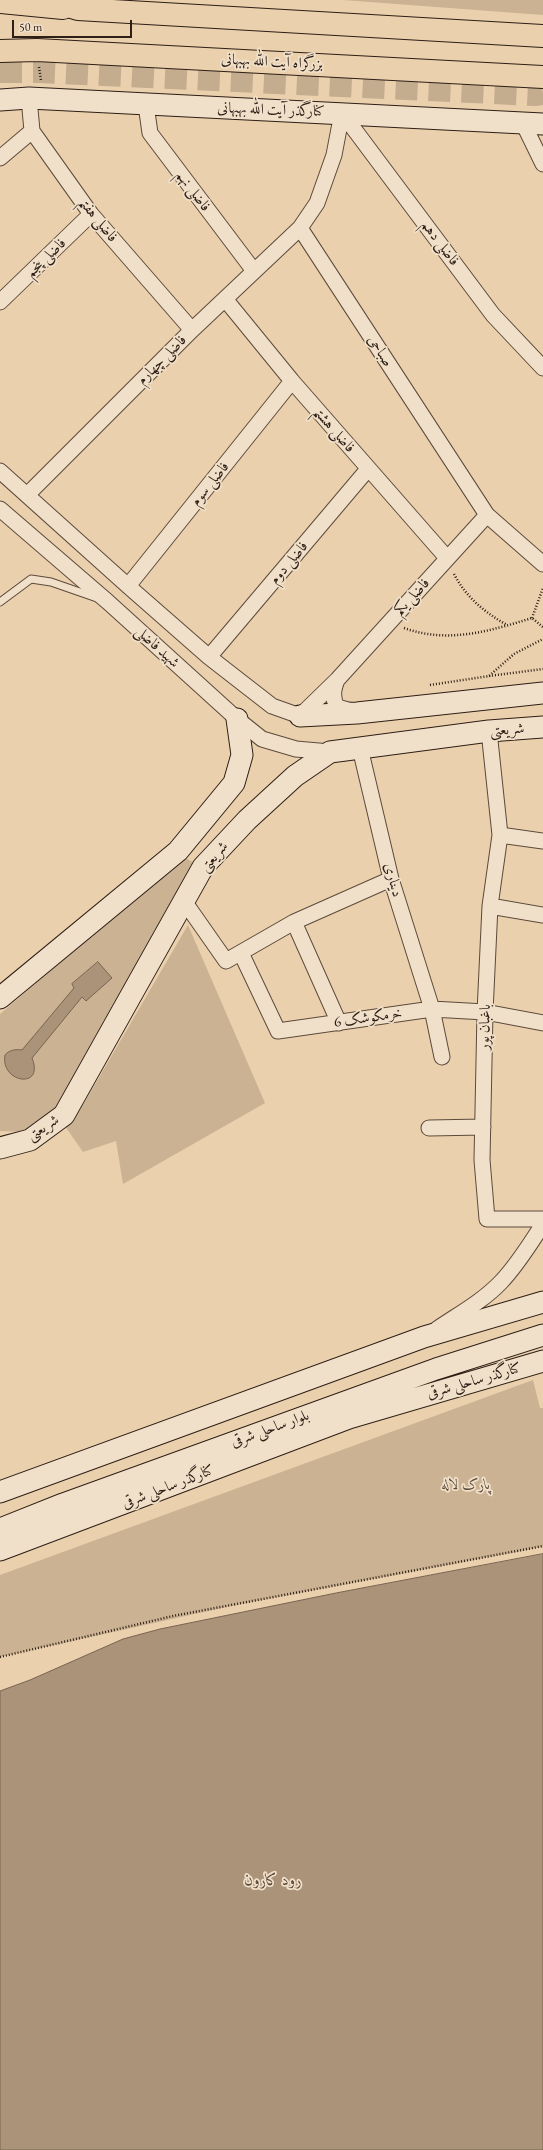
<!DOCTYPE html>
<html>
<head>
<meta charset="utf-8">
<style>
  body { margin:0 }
  #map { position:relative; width:543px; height:2150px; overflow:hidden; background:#ead0ac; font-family:"EB Garamond",serif }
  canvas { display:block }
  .scale { position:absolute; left:12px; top:20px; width:120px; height:18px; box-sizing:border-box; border:2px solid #2d1e16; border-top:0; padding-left:5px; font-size:12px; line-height:14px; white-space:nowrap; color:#2d1e16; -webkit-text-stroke:3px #f1e0c9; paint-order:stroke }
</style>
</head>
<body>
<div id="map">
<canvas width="543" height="2150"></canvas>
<div class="scale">50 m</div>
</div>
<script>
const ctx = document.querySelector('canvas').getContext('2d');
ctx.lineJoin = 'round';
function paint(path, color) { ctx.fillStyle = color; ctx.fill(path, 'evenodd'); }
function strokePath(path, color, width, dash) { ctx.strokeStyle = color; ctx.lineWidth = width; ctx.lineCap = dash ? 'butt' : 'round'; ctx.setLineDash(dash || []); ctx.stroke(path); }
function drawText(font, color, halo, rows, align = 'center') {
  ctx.font = font + ' "EB Garamond",Amiri,serif'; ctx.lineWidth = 3.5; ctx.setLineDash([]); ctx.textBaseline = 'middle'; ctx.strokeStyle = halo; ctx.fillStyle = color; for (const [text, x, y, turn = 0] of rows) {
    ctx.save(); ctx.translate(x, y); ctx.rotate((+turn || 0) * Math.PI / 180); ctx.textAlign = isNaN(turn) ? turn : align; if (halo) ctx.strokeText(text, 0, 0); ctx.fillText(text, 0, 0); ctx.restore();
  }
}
paint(new Path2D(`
  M343 0H543V15Z
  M184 857 196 864 59 1108 28 1132 0 1131V1014Z
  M188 925 265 1103 123 1184 116 1141 83 1152 65 1126 80 1110Z
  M533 1380 540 1408H543V1547L231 1606 0 1657V1575Z`), '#cab292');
const water = new Path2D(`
  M98 962 112 978 86 1001 82 997 32 1058C45 1090 0 1083 5 1055 9 1050 16 1049 22 1050L74 988 72 984Z
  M543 1554V2150H0V1691L30 1680 123 1639 160 1629 336 1593Z`);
paint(water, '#aa9379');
strokePath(water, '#786451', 1);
strokePath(new Path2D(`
  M0 72H40L535 95 543 94`), '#c4ac8e', 22, [22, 11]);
const lane = new Path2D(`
  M0 602 31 579 51 582 97 598`);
const street = new Path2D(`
  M29 98 32 131 91 214 192 330
  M146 105 150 133 254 271
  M342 113 334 155 317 203 300 228 487 515 543 564
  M342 113 493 315 543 368
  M523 123 543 164
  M0 158 32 131
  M225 299 292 381 447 558
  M0 302 91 214
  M0 471 128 586 209 657 272 706 300 716 337 680 487 515
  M27 495 192 330 300 228
  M0 509 108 602 237 719 262 739 296 749 330 752
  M128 586 292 381
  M209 657 368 469
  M337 680C333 690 332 697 337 707L352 711
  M489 731 500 835 490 906 485 1012 482 1160 487 1219H543
  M360 748 391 879 432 1009 442 1057
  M500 835 543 841
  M184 901 226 961 294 922 391 879
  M490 906 543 915
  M294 922 339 1023
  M241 953 278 1031 432 1009 485 1012 543 1023
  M429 1128 483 1127
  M437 1329C459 1314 483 1301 501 1282 518 1264 530 1244 543 1224`);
const secondary = new Path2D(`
  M0 100 29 98 543 124
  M300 716 357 713 543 693
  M0 998 178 851 234 783 242 755 237 719
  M0 1148 30 1140 64 1115 203 867 247 820 295 776 330 752 489 731 543 727
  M0 1492 424 1337 543 1302
  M0 1529 63 1504 436 1369 543 1335
  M0 1550 349 1418 543 1361`);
const highway = new Path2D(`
  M48 0 78 9 543 36
  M0 2 63 8
  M0 51 37 50 543 77`);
strokePath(lane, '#5c4a3c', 9);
strokePath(street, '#5c4a3c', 17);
strokePath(secondary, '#2d1e16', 23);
strokePath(highway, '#2d1e16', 24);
strokePath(new Path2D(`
  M39 67 41 80
  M454 574C466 597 484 612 507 625
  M532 618 543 588
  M404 628C448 644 490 631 532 618L543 627
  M489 676 543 669
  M430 685 489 676 514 654 543 639
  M0 1657 173 1616 543 1546`), '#2d1e16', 2.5, [1, 2]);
strokePath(lane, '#f1e0c9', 7);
strokePath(street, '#f1e0c9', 15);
strokePath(secondary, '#f1e0c9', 21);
strokePath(highway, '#ead0ac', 22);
drawText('15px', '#2d1e16', '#f1e0c9', [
  ["بزرگراه آیت الله بهبهانی",272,62,3],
  ["کنارگذر آیت الله بهبهانی",271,110,2],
  ["فاضلی نهم",193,191,53],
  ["فاضلی هفتم",98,220,51],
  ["فاضلی دهم",440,243,53],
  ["فاضلی پنجم",46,258,-44],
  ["صباحی",380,351,57],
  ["فاضلی چهارم",162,360,-45],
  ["فاضلی هشتم",334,430,49],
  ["فاضلی سوم",210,484,-51],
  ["فاضلی دوم",289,563,-50],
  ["فاضلی یکم",412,597,-47],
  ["شهید فاضلی",157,647,42],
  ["شریعتی",507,730,-5],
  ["شریعتی",214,857,-50],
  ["دیناری",393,880,75],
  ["خرمکوشک 6",368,1018,-8],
  ["باغبان پور",485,1027,-88],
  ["شریعتی",43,1128,-33],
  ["کنارگذر ساحلی شرقی",474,1381,-16],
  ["بلوار ساحلی شرقی",270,1429,-20],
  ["کنارگذر ساحلی شرقی",168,1487,-21]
]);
drawText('italic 15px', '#5c4a3b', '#f1e0c9', [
  ["پارک لاله",466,1485]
]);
drawText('italic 16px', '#594739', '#f1e0c9', [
  ["رود کارون",273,1881]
]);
</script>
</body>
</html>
